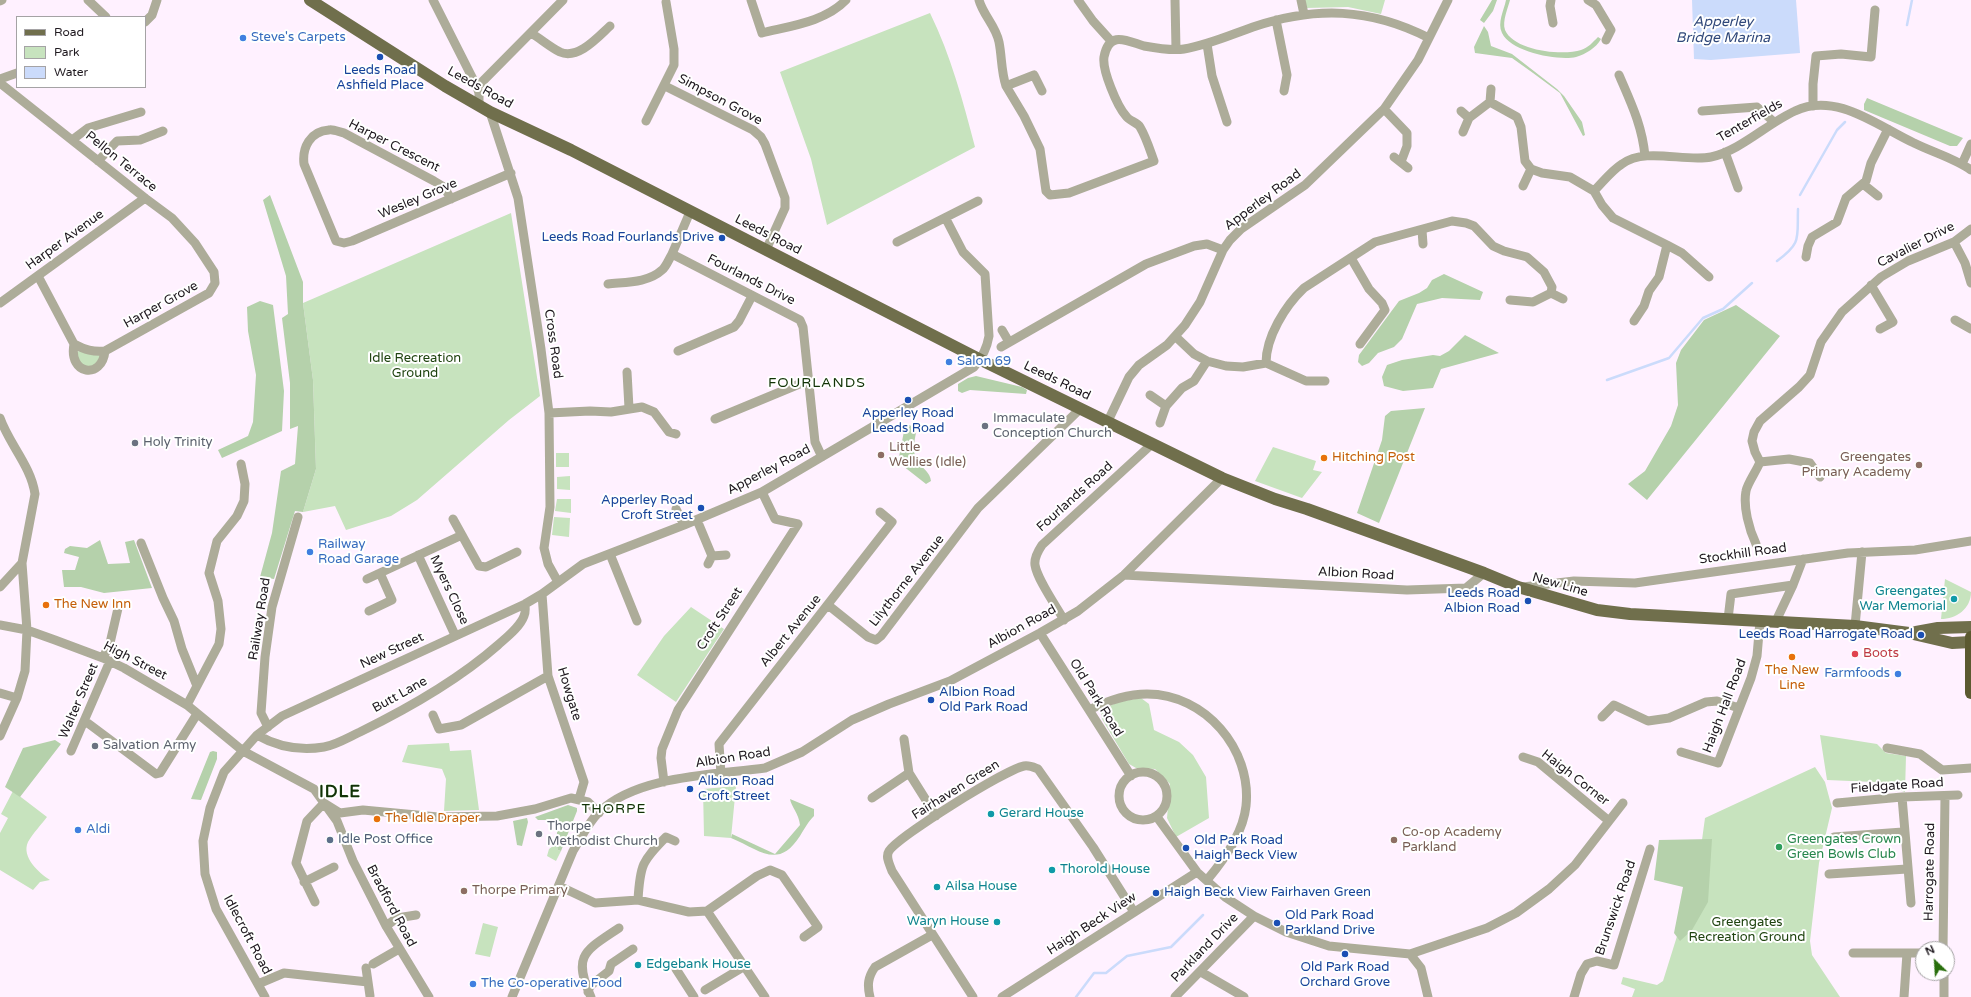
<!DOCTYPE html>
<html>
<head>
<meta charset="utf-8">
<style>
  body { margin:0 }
  #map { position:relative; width:1971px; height:997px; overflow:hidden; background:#fff1ff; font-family:"Varela Round",sans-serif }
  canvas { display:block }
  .legend { position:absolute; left:16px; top:16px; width:130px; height:72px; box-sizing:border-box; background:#fff; border:1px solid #a5a3a5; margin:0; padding:5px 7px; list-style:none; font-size:12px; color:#1f191f }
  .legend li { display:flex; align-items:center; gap:8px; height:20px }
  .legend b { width:20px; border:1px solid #a5a3a5 }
  .north { position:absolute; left:1915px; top:941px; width:40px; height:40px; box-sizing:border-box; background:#fff; border:1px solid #a5a3a5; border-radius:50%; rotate:335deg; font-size:11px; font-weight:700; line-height:16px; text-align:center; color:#1f191f }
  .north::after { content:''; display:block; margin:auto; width:14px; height:18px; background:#286f0c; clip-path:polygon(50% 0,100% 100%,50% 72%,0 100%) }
</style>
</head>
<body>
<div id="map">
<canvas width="1971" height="997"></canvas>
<ul class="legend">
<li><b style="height:5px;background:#706f4c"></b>Road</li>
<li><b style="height:11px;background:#c7e3be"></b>Park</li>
<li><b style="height:11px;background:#cbdbfb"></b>Water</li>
</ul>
<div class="north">N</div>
</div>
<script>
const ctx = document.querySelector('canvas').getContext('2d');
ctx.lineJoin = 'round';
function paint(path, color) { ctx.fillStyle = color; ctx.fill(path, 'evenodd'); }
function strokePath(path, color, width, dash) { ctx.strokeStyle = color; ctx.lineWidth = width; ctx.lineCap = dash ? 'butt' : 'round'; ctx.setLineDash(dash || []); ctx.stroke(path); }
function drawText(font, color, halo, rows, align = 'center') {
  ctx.font = font + ' "Varela Round",sans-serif'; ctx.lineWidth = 4; ctx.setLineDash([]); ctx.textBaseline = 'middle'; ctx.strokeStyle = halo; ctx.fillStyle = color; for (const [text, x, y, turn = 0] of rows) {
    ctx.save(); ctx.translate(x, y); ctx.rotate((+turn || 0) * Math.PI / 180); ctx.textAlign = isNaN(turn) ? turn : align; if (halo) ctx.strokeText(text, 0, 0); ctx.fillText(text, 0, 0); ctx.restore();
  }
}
paint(new Path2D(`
  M1304 0H1385L1381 14 1348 7 1306 8Z
  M930 13C951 56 963 101 975 147L827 225 811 159 780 72Z
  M511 213 540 396 509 420 417 500 391 516 346 530 335 506 303 512 316 469 313 380 303 303Z
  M79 351 100 355 101 357 92 368 80 365 76 352Z
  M1273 447 1316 461 1313 470 1322 472 1302 498 1255 481Z
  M556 453H569V467H556Z
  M570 476V490L557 489V477Z
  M557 499H571V513L555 511Z
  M554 517 570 518 569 537 552 535Z
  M1945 579 1971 592C1971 609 1956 619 1941 619Z
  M691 607 724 629 676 702 637 675 664 636Z
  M1141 698 1149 704 1154 730 1179 742 1193 755 1206 777 1209 818 1176 837 1167 818 1170 784 1155 769 1136 768 1129 764 1102 719 1101 712C1115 701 1124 701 1141 698Z
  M1820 735 1877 744 1886 753 1906 756 1905 792 1874 782 1827 780Z
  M449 743 450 751 471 750 479 810 444 811 446 779 442 769 402 762 408 745Z
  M1815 767 1825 782 1832 808 1819 863 1810 941 1812 955 1840 997H1632L1635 989 1621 984 1623 977 1657 985 1663 981 1698 869 1705 818Z
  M736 786 731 838 704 836 703 789Z
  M13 791 47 817C41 825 33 833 28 842 21 857 39 873 50 880L40 882 33 890 0 870V833L8 818 1 814Z
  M556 844 558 850 561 851 556 861 547 856 549 849Z
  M483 923 498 927 490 957 475 954Z`), '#c7e3be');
paint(new Path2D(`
  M1492 0H1497L1493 11 1484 23 1480 20Z
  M1506 0H1510C1508 8 1502 21 1505 30 1514 51 1563 56 1581 50 1588 48 1593 42 1598 37L1601 39C1596 48 1586 54 1576 57 1558 61 1511 52 1502 33 1497 23 1504 10 1506 0Z
  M1484 26 1488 32 1491 46 1512 54 1557 89 1564 96 1582 122 1585 135 1583 136 1560 93 1533 73 1512 58 1475 53 1474 47Z
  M1867 98 1963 138 1957 146H1950L1864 110V104Z
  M270 195 303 282V303L313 380 316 469 303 512 295 511 274 579 260 577 272 533 281 471 295 464 298 426 290 429V383L282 318 288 314 286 276 263 200Z
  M1444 274 1483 292 1480 300 1442 298 1417 304 1402 339 1394 347 1378 353 1369 363 1362 366 1358 362 1359 355 1399 301 1419 293 1427 288 1432 280Z
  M260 301 273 305 284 391 282 431 222 458 218 450 248 436 253 422 256 375 248 331 247 307Z
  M1736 305 1780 336 1647 500 1628 484 1645 471 1671 426 1678 405 1676 363 1681 350 1704 320Z
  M1465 335 1499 353 1441 369 1433 388 1403 391 1384 386 1382 377 1387 365 1402 360 1433 355 1440 356 1449 351Z
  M976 376 1022 387 1027 390 1026 394 970 390 962 393 958 391V384L968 378Z
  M1425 408 1379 523 1357 513 1382 440 1385 416 1391 411Z
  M910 425 916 433C914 442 912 454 918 462 923 469 930 472 931 481L926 484 898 462 905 426Z
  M100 540 108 564 130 563 125 542 134 540 152 588 104 593 81 587H64L62 570H75L79 557 64 553 65 549 70 546 87 548Z
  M55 740 61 744 20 797 5 787 23 748Z
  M213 751 217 752V759L201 800 191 799 210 752Z
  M790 799 814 809V816C808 822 805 828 800 836 778 870 760 850 731 838L732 834 775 854 800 825C799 814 791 806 790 799Z
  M568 805 577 808V811L561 851 558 850C555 842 558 833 557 824L549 820H538L535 817Z
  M527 818 528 822 522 846 517 845 513 821Z
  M1712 839 1708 902 1692 930 1680 941 1674 933 1683 887 1654 880 1659 840Z`), '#b5d1ab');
paint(new Path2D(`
  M1692 0H1796L1800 53 1711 60 1694 59Z`), '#cbdbfb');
strokePath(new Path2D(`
  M1907 25 1912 0
  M1800 195 1837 130 1845 122
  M1777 261C1802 243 1797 238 1798 209
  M1607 380 1669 358 1703 318 1723 309 1752 283
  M1076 997 1094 973H1106L1127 956 1171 947 1203 915`), '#cbdbfb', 2.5);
strokePath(new Path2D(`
  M88 0 106 17
  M433 0 477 87 479 93V105
  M751 0 762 33C790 26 825 22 846 0
  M979 0C983 15 996 26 999 42 1002 57 1001 71 1006 86
  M1078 0 1093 21 1112 42
  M1175 0 1176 49
  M1301 0 1304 14
  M1551 0 1550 6 1553 23
  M1588 0 1596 5 1611 30 1606 40
  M0 1 2 0
  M1276 20 1287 75 1284 91
  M145 22 152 15 157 0
  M531 33C541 39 550 47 560 52 578 60 598 37 610 26
  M1207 44 1212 76 1227 122
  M1619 75C1631 103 1642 125 1645 156
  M0 79 17 73
  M0 83 145 198 172 218 195 243 214 272 215 283 209 293 105 351C93 352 85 350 74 344L38 276
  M665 86 753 130 761 137 765 144 785 198V208L766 250
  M477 87 563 0
  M1042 91 1034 75 1006 86 1024 116 1040 149 1046 191 1050 195 1069 193 1154 161C1150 150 1146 137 1140 127 1137 122 1129 121 1126 116 1117 106 1102 70 1104 57 1109 30 1127 41 1144 46 1155 48 1173 51 1184 49 1208 45 1230 35 1253 27 1316 6 1370 8 1429 38
  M1490 102 1491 89
  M1813 106V84L1816 56 1841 54 1871 57 1875 10
  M1384 109 1407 133V146L1401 162
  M1461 111 1469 118
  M1702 111 1757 107 1774 122
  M490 112 518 198 541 349 549 413 550 507 544 548 548 564 558 582
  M646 121 674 65V49L666 2
  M1463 132 1469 118 1490 102 1517 117 1521 127 1525 161 1531 169 1542 173 1570 177 1594 191 1602 205 1613 218 1667 245
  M72 140 88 128 141 112
  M1725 152 1738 188
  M1394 157 1408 168
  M98 161 117 141 140 140 163 131
  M1962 164 1971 144
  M1863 184 1878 196
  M1523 186 1531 169
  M1594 191C1603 182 1611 171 1622 164 1645 147 1684 162 1711 157 1740 151 1768 123 1795 111 1836 91 1879 127 1914 143 1932 152 1954 158 1971 170
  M451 199 444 187 434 181 344 133C339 132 333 129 329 130 310 131 302 148 304 164L336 241 344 243 352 241 511 173
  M690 212 672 254 800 320 803 327 815 442 822 457
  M1422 230 1423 244
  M897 242 978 201
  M1954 242 1965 263 1971 283
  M1806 257 1808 246 1812 237 1837 222 1846 198 1866 181 1871 163 1888 129
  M1351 258 1369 289 1382 303 1385 310 1360 344
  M608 284C625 282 648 283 662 270 666 267 669 259 672 254
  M1871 285 1893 322 1880 329
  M1551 293 1563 299
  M0 303 145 198
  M1955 320 1971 329
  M1634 321 1644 306 1649 291 1659 277 1667 245 1682 253 1709 277
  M1002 330 1009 342
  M1176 337 1194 354 1207 361 1226 366 1243 367 1266 363 1306 381H1325
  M74 344C68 375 102 380 105 351
  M1001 347 1146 264 1194 246 1207 244 1223 250
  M678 351 734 327 739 321 752 296
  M1266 363C1266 337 1285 306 1304 288L1375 242 1452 221 1466 223 1474 226 1493 246 1504 251 1527 257 1544 272 1552 287 1551 293 1533 302 1510 300
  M627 372 629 408
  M1150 395 1166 406
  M549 413 590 411 611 412 642 407 654 412 669 432 676 434
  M0 418C9 444 31 466 35 494L22 563 27 630 25 671 17 698 0 736
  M715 419 809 380
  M1108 421 1129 377 1139 365 1167 345 1185 325 1200 302 1223 250 1230 240 1241 229 1305 185 1384 109 1418 60 1448 0
  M1160 423 1166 406 1182 388 1194 381 1207 361
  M1760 462 1789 459 1810 463 1820 477
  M676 509 684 525
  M453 519 479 566 486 567 517 552
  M697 520 712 556 708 564
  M141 543 163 598 174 621 182 649 197 686
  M1756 544C1749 529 1743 507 1746 491 1747 484 1757 470 1760 462L1755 452 1752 441 1754 432 1760 421 1799 387 1810 375 1821 342 1842 312 1881 277 1908 261 1954 242 1971 229
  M610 554 637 621
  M418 555 455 635
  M712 556 726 555
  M1124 575 1407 590 1466 588 1484 573
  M367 579 462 535
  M0 587 22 563
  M1523 587 1574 581 1635 583 1848 553 1915 550 1971 541
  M542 594 548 676 584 782 579 799
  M828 605 868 637 876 640 881 636 978 508 1080 409
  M369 611 392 600 380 573
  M1728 619 1731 594 1793 585
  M1064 620C1056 606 1037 579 1035 565 1034 558 1038 551 1042 545L1152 444
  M1776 621 1793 585 1803 559
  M0 625 27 630 55 640 103 658 124 668 187 705 243 751 314 789 324 803 340 813 363 810 438 817 497 816 535 809 571 798 588 802 599 813
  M1855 626 1862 552
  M1040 633 1131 776
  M103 658 110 643 119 604
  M0 693 17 698
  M187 705 219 644 221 629 218 601 209 573 217 541 237 516 244 501 245 484 241 464
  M1089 710C1107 701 1126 694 1147 694 1205 694 1252 749 1246 806 1243 834 1224 860 1207 880
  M433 715 439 729 461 725 548 676
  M1602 717 1614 705 1648 721 1669 718 1706 702 1717 701 1739 708
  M85 721 156 774 160 773 197 714
  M268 727 261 713 265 657 272 607 298 517
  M257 735C278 747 300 751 324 747 336 745 349 737 360 732 409 708 457 681 498 645 507 637 520 627 524 616 526 612 525 608 525 604
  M904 739 909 773 936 816
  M1887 748 1920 754 1942 770 1971 768
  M71 751 110 661
  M1681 752 1718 763 1751 678 1757 656 1760 621
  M1523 757 1538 762 1609 821
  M1119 796a24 24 0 1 1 48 0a24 24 0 1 1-48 0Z
  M721 774 719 744 892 522 880 512
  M664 782 661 758 662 749 678 710 798 524 775 519 762 492
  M1902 797 1911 903
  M872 798 909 773
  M1837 803 1902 797 1958 795
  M1157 817 1197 872 1225 897 1254 916 1286 932 1329 946 1410 954 1487 928 1516 913 1549 889 1575 865 1623 803
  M1834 837 1903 832
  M1829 874 1907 869
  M304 882 334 867
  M559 886 595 903 638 900 689 912 707 911 757 876 770 870 782 875 818 927 804 937
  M638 900C640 865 642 861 666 837L675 841
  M315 902 296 863 307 821 324 803 337 821 353 861 386 926 429 997
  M707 911 765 997
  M386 926 397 918 416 915
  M1943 949 1945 796
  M1853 953H1923
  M1410 954 1421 968 1428 997
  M373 964 399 949
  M366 968 370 996
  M676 969 694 997
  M1201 972 1244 997
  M1944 973V997
  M258 984 284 973 368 982
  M705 990 745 966
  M588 992 590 986 609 971 611 964 633 949
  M265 997 216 909 205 874 203 841 210 808 224 772 257 735 282 716 525 604 542 594 583 564 684 525 762 492 974 367C982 358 987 348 989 336L985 274 963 252 946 219
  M512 997 573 851C581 838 588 823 599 812 638 775 714 775 765 768L802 752 852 720 889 704 950 681 1040 633 1078 611 1124 575 1222 478
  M591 997C572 955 585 951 619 928
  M870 997C867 985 868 977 875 967L932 935
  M973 997 892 871C890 865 885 857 889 851 899 836 1005 770 1024 766 1029 765 1033 767 1038 769L1093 847 1134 912
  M1002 997 1197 872
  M1175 997 1254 916
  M1574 997 1581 974 1587 964 1597 961 1614 965 1650 849
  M1904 997 1907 953`), '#adac99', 9);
strokePath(new Path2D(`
  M310 0 445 86 490 112 571 150 981 360 1222 478 1275 499 1307 509 1484 573 1518 587 1597 610 1630 614 1855 626 1909 633 1952 643 1971 642
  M1916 632 1938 628 1971 627`), '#706f4c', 12);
strokePath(new Path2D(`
  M1971 637V693`), '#5b5930', 12);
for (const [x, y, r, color] of [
  [243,38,4,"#3f7fe0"],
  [380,57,4,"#1a4fb4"],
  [722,238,4,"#1a4fb4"],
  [949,362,4,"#3f7fe0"],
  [908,400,4,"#1a4fb4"],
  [985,426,4,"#6b7280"],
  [135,443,4,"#6b7280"],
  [881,455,4,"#8d6e63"],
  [1324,458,4,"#e8710a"],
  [1919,465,4,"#8d6e63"],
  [701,508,4,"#1a4fb4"],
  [310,552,4,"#3f7fe0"],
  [1954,599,4,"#0f9aa8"],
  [1528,601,4,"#1a4fb4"],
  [46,605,4,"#e8710a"],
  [1921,635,4,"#1a4fb4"],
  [1855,654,4,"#e0444e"],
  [1792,657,4,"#e8710a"],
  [1898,674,4,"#3f7fe0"],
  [931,700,4,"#1a4fb4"],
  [95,746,4,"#6b7280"],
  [690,789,4,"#1a4fb4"],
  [991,814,4,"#0f9aa8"],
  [377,819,4,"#e8710a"],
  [78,830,4,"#3f7fe0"],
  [539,834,4,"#6b7280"],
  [330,840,4,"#5c6f8a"],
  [1394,840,4,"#8d6e63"],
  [1779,847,4,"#2e9e5b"],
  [1186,848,4,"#1a4fb4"],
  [1052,870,4,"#0f9aa8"],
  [937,887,4,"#0f9aa8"],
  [464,891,4,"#8d6e63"],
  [1156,893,4,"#1a4fb4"],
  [997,922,4,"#0f9aa8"],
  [1277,923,4,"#1a4fb4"],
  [1345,954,4,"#1a4fb4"],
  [638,965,4,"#0f9aa8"],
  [473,984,4,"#3f7fe0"]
]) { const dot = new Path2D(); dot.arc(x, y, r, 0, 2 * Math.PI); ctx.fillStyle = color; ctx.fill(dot); strokePath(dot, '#fff', 1.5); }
drawText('13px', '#366cbe', '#fff', [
  ["Steve's Carpets",251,38],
  ["Salon 69",957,362],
  ["Railway",318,545],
  ["Road Garage",318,560],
  ["Farmfoods",1890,674,"right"],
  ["Aldi",86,830],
  ["The Co-operative Food",481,984]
], 'left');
drawText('13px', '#164399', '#fff', [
  ["Leeds Road",380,71,"center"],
  ["Ashfield Place",380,86,"center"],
  ["Leeds Road Fourlands Drive",714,238,"right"],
  ["Apperley Road",908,414,"center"],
  ["Leeds Road",908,429,"center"],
  ["Apperley Road",693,501,"right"],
  ["Croft Street",693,516,"right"],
  ["Leeds Road",1520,594,"right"],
  ["Albion Road",1520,609,"right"],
  ["Leeds Road Harrogate Road",1913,635,"right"],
  ["Albion Road",939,693],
  ["Old Park Road",939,708],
  ["Albion Road",698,782],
  ["Croft Street",698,797],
  ["Old Park Road",1194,841],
  ["Haigh Beck View",1194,856],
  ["Haigh Beck View Fairhaven Green",1164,893],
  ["Old Park Road",1285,916],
  ["Parkland Drive",1285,931],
  ["Old Park Road",1345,968,"center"],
  ["Orchard Grove",1345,983,"center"]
], 'left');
drawText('13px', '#1f191f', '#fff', [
  ["Leeds Road",480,88,29],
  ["Simpson Grove",720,100,28],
  ["Tenterfields",1750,121,-30],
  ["Harper Crescent",394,146,27],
  ["Pellon Terrace",121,162,39],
  ["Wesley Grove",418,199,-23],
  ["Apperley Road",1263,200,-37],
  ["Leeds Road",768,235,27],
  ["Harper Avenue",65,240,-36],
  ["Cavalier Drive",1916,245,-27],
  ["Fourlands Drive",751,280,27],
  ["Harper Grove",161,305,-29],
  ["Cross Road",553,344,82],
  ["Leeds Road",1057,381,26],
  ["Apperley Road",769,470,-28],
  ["Fourlands Road",1075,497,-42],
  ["Stockhill Road",1743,554,-8],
  ["Albion Road",1356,574,3],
  ["Lilythorne Avenue",907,581,-52],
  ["New Line",1560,585,16],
  ["Myers Close",449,590,65],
  ["Railway Road",260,619,-81],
  ["Croft Street",720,619,-57],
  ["Albion Road",1022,627,-29],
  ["Albert Avenue",791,631,-51],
  ["New Street",392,651,-25],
  ["High Street",135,661,27],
  ["Howgate",569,694,73],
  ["Butt Lane",400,695,-29],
  ["Old Park Road",1096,698,58],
  ["Walter Street",79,701,-67],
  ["Haigh Hall Road",1725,706,-69],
  ["Albion Road",733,758,-9],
  ["Haigh Corner",1575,778,38],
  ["Fieldgate Road",1897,786,-4],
  ["Fairhaven Green",956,790,-32],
  ["Harrogate Road",1930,872,-89],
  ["Bradford Road",391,906,62],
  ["Brunswick Road",1616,908,-71],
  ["Haigh Beck View",1092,924,-33],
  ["Idlecroft Road",247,935,62],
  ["Parkland Drive",1205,948,-46]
]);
drawText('13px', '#1f430f', '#fff', [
  ["Idle Recreation",415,359],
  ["Ground",415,374],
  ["Greengates",1747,923],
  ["Recreation Ground",1747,938]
]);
drawText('13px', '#5b616d', '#fff', [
  ["Immaculate",993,419],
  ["Conception Church",993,434],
  ["Holy Trinity",143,443],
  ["Salvation Army",103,746],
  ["Thorpe",547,827],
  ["Methodist Church",547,842]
], 'left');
drawText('13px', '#785e54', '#fff', [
  ["Little",889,448],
  ["Wellies (Idle)",889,463],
  ["Greengates",1911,458,"right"],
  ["Primary Academy",1911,473,"right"],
  ["Co-op Academy",1402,833],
  ["Parkland",1402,848],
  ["Thorpe Primary",472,891]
], 'left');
drawText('13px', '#c56008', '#fff', [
  ["Hitching Post",1332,458],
  ["The New Inn",54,605],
  ["The New",1792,671,"center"],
  ["Line",1792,686,"center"],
  ["The Idle Draper",385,819]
], 'left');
drawText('13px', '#0d838f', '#fff', [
  ["Greengates",1946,592,"right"],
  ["War Memorial",1946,607,"right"],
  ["Gerard House",999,814],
  ["Thorold House",1060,870],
  ["Ailsa House",945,887],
  ["Waryn House",989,922,"right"],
  ["Edgebank House",646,965]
], 'left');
drawText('13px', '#be3a42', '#fff', [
  ["Boots",1863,654]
], 'left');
drawText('13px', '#4e5e75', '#fff', [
  ["Idle Post Office",338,840]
], 'left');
drawText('13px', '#27864d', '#fff', [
  ["Greengates Crown",1787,840],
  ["Green Bowls Club",1787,855]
], 'left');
drawText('italic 14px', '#30487a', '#fff', [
  ["Apperley",1723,22],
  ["Bridge Marina",1723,38]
]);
ctx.letterSpacing = '1px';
drawText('14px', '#113306', '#fff', [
  ["FOURLANDS",817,383],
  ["THORPE",614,809]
]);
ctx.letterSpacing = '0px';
ctx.letterSpacing = '1px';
drawText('bold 17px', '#113306', '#fff', [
  ["IDLE",340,793]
]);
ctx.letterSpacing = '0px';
</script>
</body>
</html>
